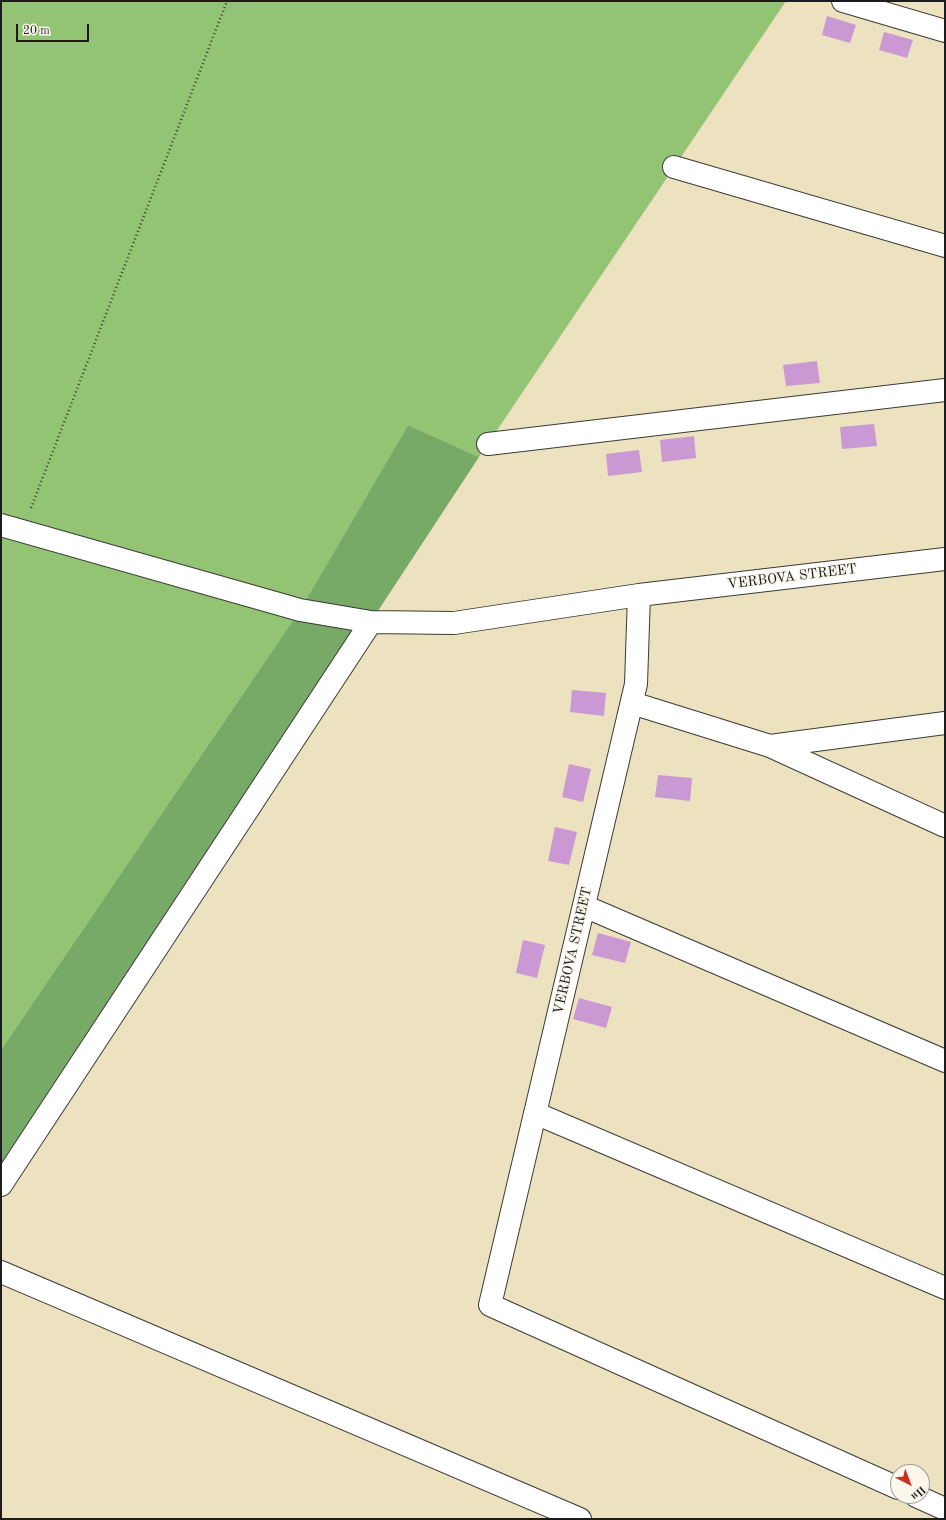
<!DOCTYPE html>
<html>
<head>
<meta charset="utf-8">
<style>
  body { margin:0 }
  #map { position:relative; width:946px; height:1520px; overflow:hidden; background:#ece2c0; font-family:"Old Standard TT",serif }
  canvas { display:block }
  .frame { position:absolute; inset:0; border:2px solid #1c1c1c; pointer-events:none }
  .north { position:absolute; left:890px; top:1464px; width:40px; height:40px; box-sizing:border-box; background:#fbf7ec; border:1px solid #a29f99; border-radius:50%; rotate:138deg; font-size:11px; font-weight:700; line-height:16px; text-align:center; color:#1c1c1c }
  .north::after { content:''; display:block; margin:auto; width:14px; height:18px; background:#c8321e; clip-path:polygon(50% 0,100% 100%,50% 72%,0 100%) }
  .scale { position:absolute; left:16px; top:24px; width:73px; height:18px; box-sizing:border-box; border:2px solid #1c1c1c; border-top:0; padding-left:5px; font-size:12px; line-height:14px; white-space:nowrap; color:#1c1c1c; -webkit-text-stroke:3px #fbf7ec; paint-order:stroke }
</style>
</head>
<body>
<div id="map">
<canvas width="946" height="1520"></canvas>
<div class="frame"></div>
<div class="north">Пн</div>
<div class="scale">20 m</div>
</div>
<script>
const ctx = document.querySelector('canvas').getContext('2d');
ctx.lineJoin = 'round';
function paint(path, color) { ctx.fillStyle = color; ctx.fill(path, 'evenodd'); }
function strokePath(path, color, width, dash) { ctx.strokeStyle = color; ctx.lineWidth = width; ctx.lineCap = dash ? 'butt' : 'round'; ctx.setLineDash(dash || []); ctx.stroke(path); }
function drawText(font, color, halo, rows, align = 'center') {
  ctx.font = font + ' "Old Standard TT",serif'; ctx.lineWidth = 3; ctx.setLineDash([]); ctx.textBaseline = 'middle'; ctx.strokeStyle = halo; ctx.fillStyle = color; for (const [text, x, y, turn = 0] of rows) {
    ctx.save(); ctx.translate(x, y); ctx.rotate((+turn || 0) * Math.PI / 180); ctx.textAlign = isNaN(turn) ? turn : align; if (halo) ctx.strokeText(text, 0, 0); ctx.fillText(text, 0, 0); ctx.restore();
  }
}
paint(new Path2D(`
  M1 1H786L479 457 408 425 300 610 1 1050Z`), '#93c474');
paint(new Path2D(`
  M408 425 479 457 1 1185V1050L300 610Z`), '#76aa66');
paint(new Path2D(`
  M827 16 856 25 850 43 822 35Z
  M884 32 913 40 907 58 879 50Z
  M817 361 820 383 786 386 783 365Z
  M874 424 877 446 842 449 840 427Z
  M694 436 696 458 662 462 660 440Z
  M639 450 642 472 608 476 606 454Z
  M572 690 606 693 604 716 570 712Z
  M569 764 591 769 583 802 562 797Z
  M658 775 692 778 690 801 655 797Z
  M555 827 577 832 569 865 548 861Z
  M598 933 631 942 625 963 592 955Z
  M523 940 545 945 537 978 516 973Z
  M579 998 612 1007 606 1028 573 1019Z`), '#ca99d4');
const minor = new Path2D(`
  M843 1 945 31
  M674 167 945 246
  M488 444 945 390
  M1 525 300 610 371 622 454 623 639 595 945 559
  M639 595 636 684 490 1305 898 1488
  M632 703 770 746 945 826
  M770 746 945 723
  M584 906 945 1061
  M535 1113 945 1288
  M1 1185 371 622
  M1 1272 580 1519
  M916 1496 945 1509`);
strokePath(minor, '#3b3a35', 24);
strokePath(new Path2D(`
  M31 508 227 1`), '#3b3a35', 2.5, [1, 3]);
strokePath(minor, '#fff', 22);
drawText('14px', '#1c1c1c', '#fbf7ec', [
  ["VERBOVA STREET",792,577,-7],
  ["VERBOVA STREET",573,951,-77]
]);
</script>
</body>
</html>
